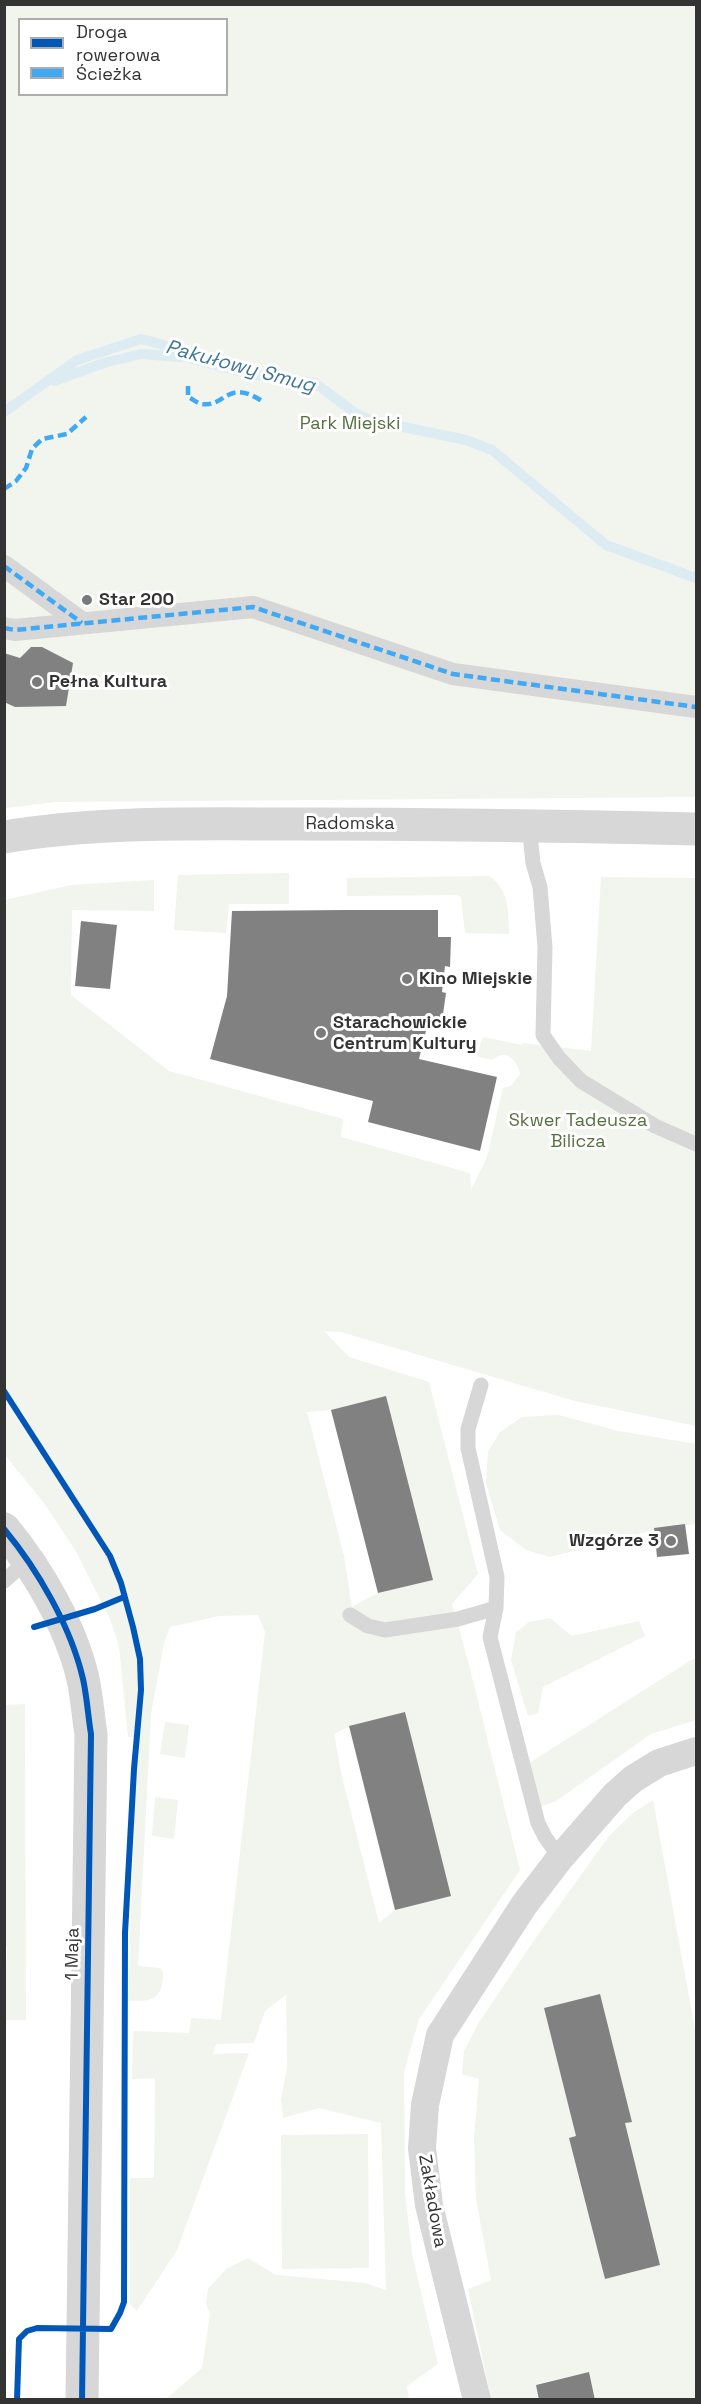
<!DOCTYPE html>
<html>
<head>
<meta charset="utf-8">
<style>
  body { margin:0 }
  #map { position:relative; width:701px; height:2404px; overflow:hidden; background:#fff; font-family:"Space Grotesk",sans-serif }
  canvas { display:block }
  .frame { position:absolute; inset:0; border:6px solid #333; pointer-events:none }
  .legend { position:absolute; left:18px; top:18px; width:210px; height:78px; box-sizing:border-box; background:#fff; border:2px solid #adadad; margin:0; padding:8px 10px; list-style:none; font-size:18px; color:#333 }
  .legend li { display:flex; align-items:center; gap:12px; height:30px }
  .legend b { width:30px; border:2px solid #adadad }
</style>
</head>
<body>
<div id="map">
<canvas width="701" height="2404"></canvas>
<div class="frame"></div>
<ul class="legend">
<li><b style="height:8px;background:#0057b8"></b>Droga rowerowa</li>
<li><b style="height:8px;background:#3fa9f5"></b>Ścieżka</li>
</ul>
</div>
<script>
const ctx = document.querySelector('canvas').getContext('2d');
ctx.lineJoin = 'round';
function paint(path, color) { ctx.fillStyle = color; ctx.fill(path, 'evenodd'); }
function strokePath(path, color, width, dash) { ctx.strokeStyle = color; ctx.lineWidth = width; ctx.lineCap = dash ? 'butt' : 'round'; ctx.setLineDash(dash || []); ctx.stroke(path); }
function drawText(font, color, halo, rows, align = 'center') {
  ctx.font = font + ' "Space Grotesk",sans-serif'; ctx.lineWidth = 6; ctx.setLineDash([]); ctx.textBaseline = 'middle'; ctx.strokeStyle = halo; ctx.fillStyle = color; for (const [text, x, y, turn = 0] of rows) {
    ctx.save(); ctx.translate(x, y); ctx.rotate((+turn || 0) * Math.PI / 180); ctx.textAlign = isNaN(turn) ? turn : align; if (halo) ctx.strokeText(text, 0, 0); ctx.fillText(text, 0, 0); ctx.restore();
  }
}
paint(new Path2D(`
  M5 5H696V797L56 802 5 808ZM20 20H226V94H20Z
  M289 873V904H229L226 933 174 930 178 875Z
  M489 876C510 890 508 911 509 934L465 933 461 897 457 895 347 896V878Z
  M601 877 696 878V1426L575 1401 341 1332 324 1331 349 1357 429 1382 478 1574 452 1604 469 1665 520 1870 419 2019 404 2072 405 2193 412 2254 438 2364 407 2386 409 2399H166L202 2368 210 2314 206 2303 208 2289 226 2269 248 2258 276 2275 365 2283 386 2290 381 2123 319 2108 283 2118 281 2099 287 2068 286 1995 265 2011 254 2043 216 2044 213 2054 249 2053 177 2250 137 2311 130 2304V2178H154L155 2078 132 2079 133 2031 189 2033 191 2018 221 2020 265 1632 258 1615 219 1616 170 1627 164 1643 151 1714 138 1966 160 1968 163 1972C163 1999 153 2002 128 2001L137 1737H128L119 1646 110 1619 77 1553 44 1503 5 1455V900L71 885 154 880V911L72 910 71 995 169 1071 343 1119 341 1137 470 1173 471 1190 487 1157 503 1088 511 1086 520 1074C517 1059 506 1048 492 1060L476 1056 483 1037 522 1045V1043L591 1051ZM331 1410 433 1580 378 1593 352 1607 344 1556 307 1412ZM405 1712 450 1896 395 1910 379 1923 342 1777 334 1734 350 1726Z
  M559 1415 618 1431 696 1444V1524L662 1528 550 1557 526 1550 500 1530 486 1483 488 1452 500 1432 522 1417Z
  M550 1618 572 1636 639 1621 645 1636 543 1687 538 1713 528 1716 511 1660 516 1632 529 1622Z
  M696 1657V1720L651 1734 556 1801 534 1809 523 1767Z
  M25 1704 26 2020H4L7 1947H4L5 1705Z
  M165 1722 189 1725 185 1758 160 1754Z
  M155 1797 178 1800 174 1839 152 1836Z
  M653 1800 696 2035V2399H595L589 2372 536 2384 539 2399H491L468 2289 491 2280 476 2199 474 2137 479 2079 462 2074 464 2051 478 2024 535 1939 609 1836 633 1813ZM599 1994 632 2121 625 2123 660 2265 605 2279 569 2138 576 2136 544 2008Z
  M368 2134 369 2268 282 2269 281 2135Z`), '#f1f5ed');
strokePath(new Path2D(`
  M54 381 104 363 141 354 181 357
  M4 412 77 360 141 339 161 344 185 357 250 374 315 383 355 413 370 420 466 440 492 450 606 545 696 578`), '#ddebf3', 10);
paint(new Path2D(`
  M31 647H42L73 663 66 706 15 707 4 702V653L20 658Z
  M347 910H438V937H451L450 967 445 966 442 992 446 993 442 1021 429 1019 419 1059 497 1077 480 1151 368 1122 373 1101 210 1059 227 996 232 911Z
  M81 921 117 925 110 989 75 986Z
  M386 1396 433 1580 378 1593 331 1410Z
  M685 1524 689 1554 657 1557 654 1528Z
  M405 1712 451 1896 395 1910 349 1726Z
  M600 1994 632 2122 625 2123 660 2265 605 2279 569 2138 576 2136 544 2008Z
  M589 2372 595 2400H539L536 2385Z`), '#818181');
strokePath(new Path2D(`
  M529 825 533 863 540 887 545 947 543 1035 559 1058 581 1081 655 1126 696 1144
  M481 1385 468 1429V1448L497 1577 496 1608 490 1637 538 1823 545 1837 560 1858
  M4 1581 29 1559
  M350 1615 368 1626 385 1630 458 1619 496 1608`), '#d7d7d7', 15);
strokePath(new Path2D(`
  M4 566 82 623
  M4 628 15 630 253 607 453 674 696 707`), '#d7d7d7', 22);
strokePath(new Path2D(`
  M477 2400 429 2205 422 2148 425 2105 440 2035 524 1905 560 1858 615 1795 633 1779 659 1763 696 1751`), '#d7d7d7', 28);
strokePath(new Path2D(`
  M4 837C100 821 199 824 296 824 429 824 563 826 696 829
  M4 1529C38 1570 71 1627 83 1679 87 1697 88 1716 91 1734L82 2400`), '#d7d7d7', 33);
strokePath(new Path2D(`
  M188 386V397C191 398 197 403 201 404 226 408 226 378 262 401
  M4 489 16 481 26 468 32 449 42 439 67 434 86 417
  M4 566 82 623
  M4 628 15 630 253 607 453 674 696 707`), '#3fa9f5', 4.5, [9, 4.5]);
strokePath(new Path2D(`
  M4 1391 110 1556 121 1583 133 1627 140 1659 141 1690 134 1769 125 1933 124 2302 120 2313 111 2329 37 2328 27 2331 19 2339 17 2400
  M4 1529C38 1570 71 1627 83 1679 87 1697 88 1716 91 1734L82 2400
  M34 1627 95 1609 124 1597`), '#0057b8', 6);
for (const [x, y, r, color] of [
  [87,600,6,"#7a7a7a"],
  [37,682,6,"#7a7a7a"],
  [407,979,6,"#7a7a7a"],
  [321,1033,6,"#7a7a7a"],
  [671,1541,6,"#7a7a7a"]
]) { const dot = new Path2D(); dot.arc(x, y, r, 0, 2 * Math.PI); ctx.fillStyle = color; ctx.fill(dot); strokePath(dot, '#fff', 2); }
drawText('18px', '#56703f', '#fff', [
  ["Park Miejski",350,424],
  ["Skwer Tadeusza",578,1121],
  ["Bilicza",578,1142]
]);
drawText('bold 18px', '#333', '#fff', [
  ["Star 200",99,600],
  ["Pełna Kultura",49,682],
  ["Kino Miejskie",419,979],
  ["Starachowickie",333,1023],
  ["Centrum Kultury",333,1044],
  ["Wzgórze 3",659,1541,"right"]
], 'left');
drawText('18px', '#333', '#fff', [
  ["Radomska",350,824],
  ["1 Maja",73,1954,-89],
  ["Zakładowa",432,2201,80]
]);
drawText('italic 20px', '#3f7597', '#fff', [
  ["Pakułowy Smug",240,367,15]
]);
</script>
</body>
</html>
